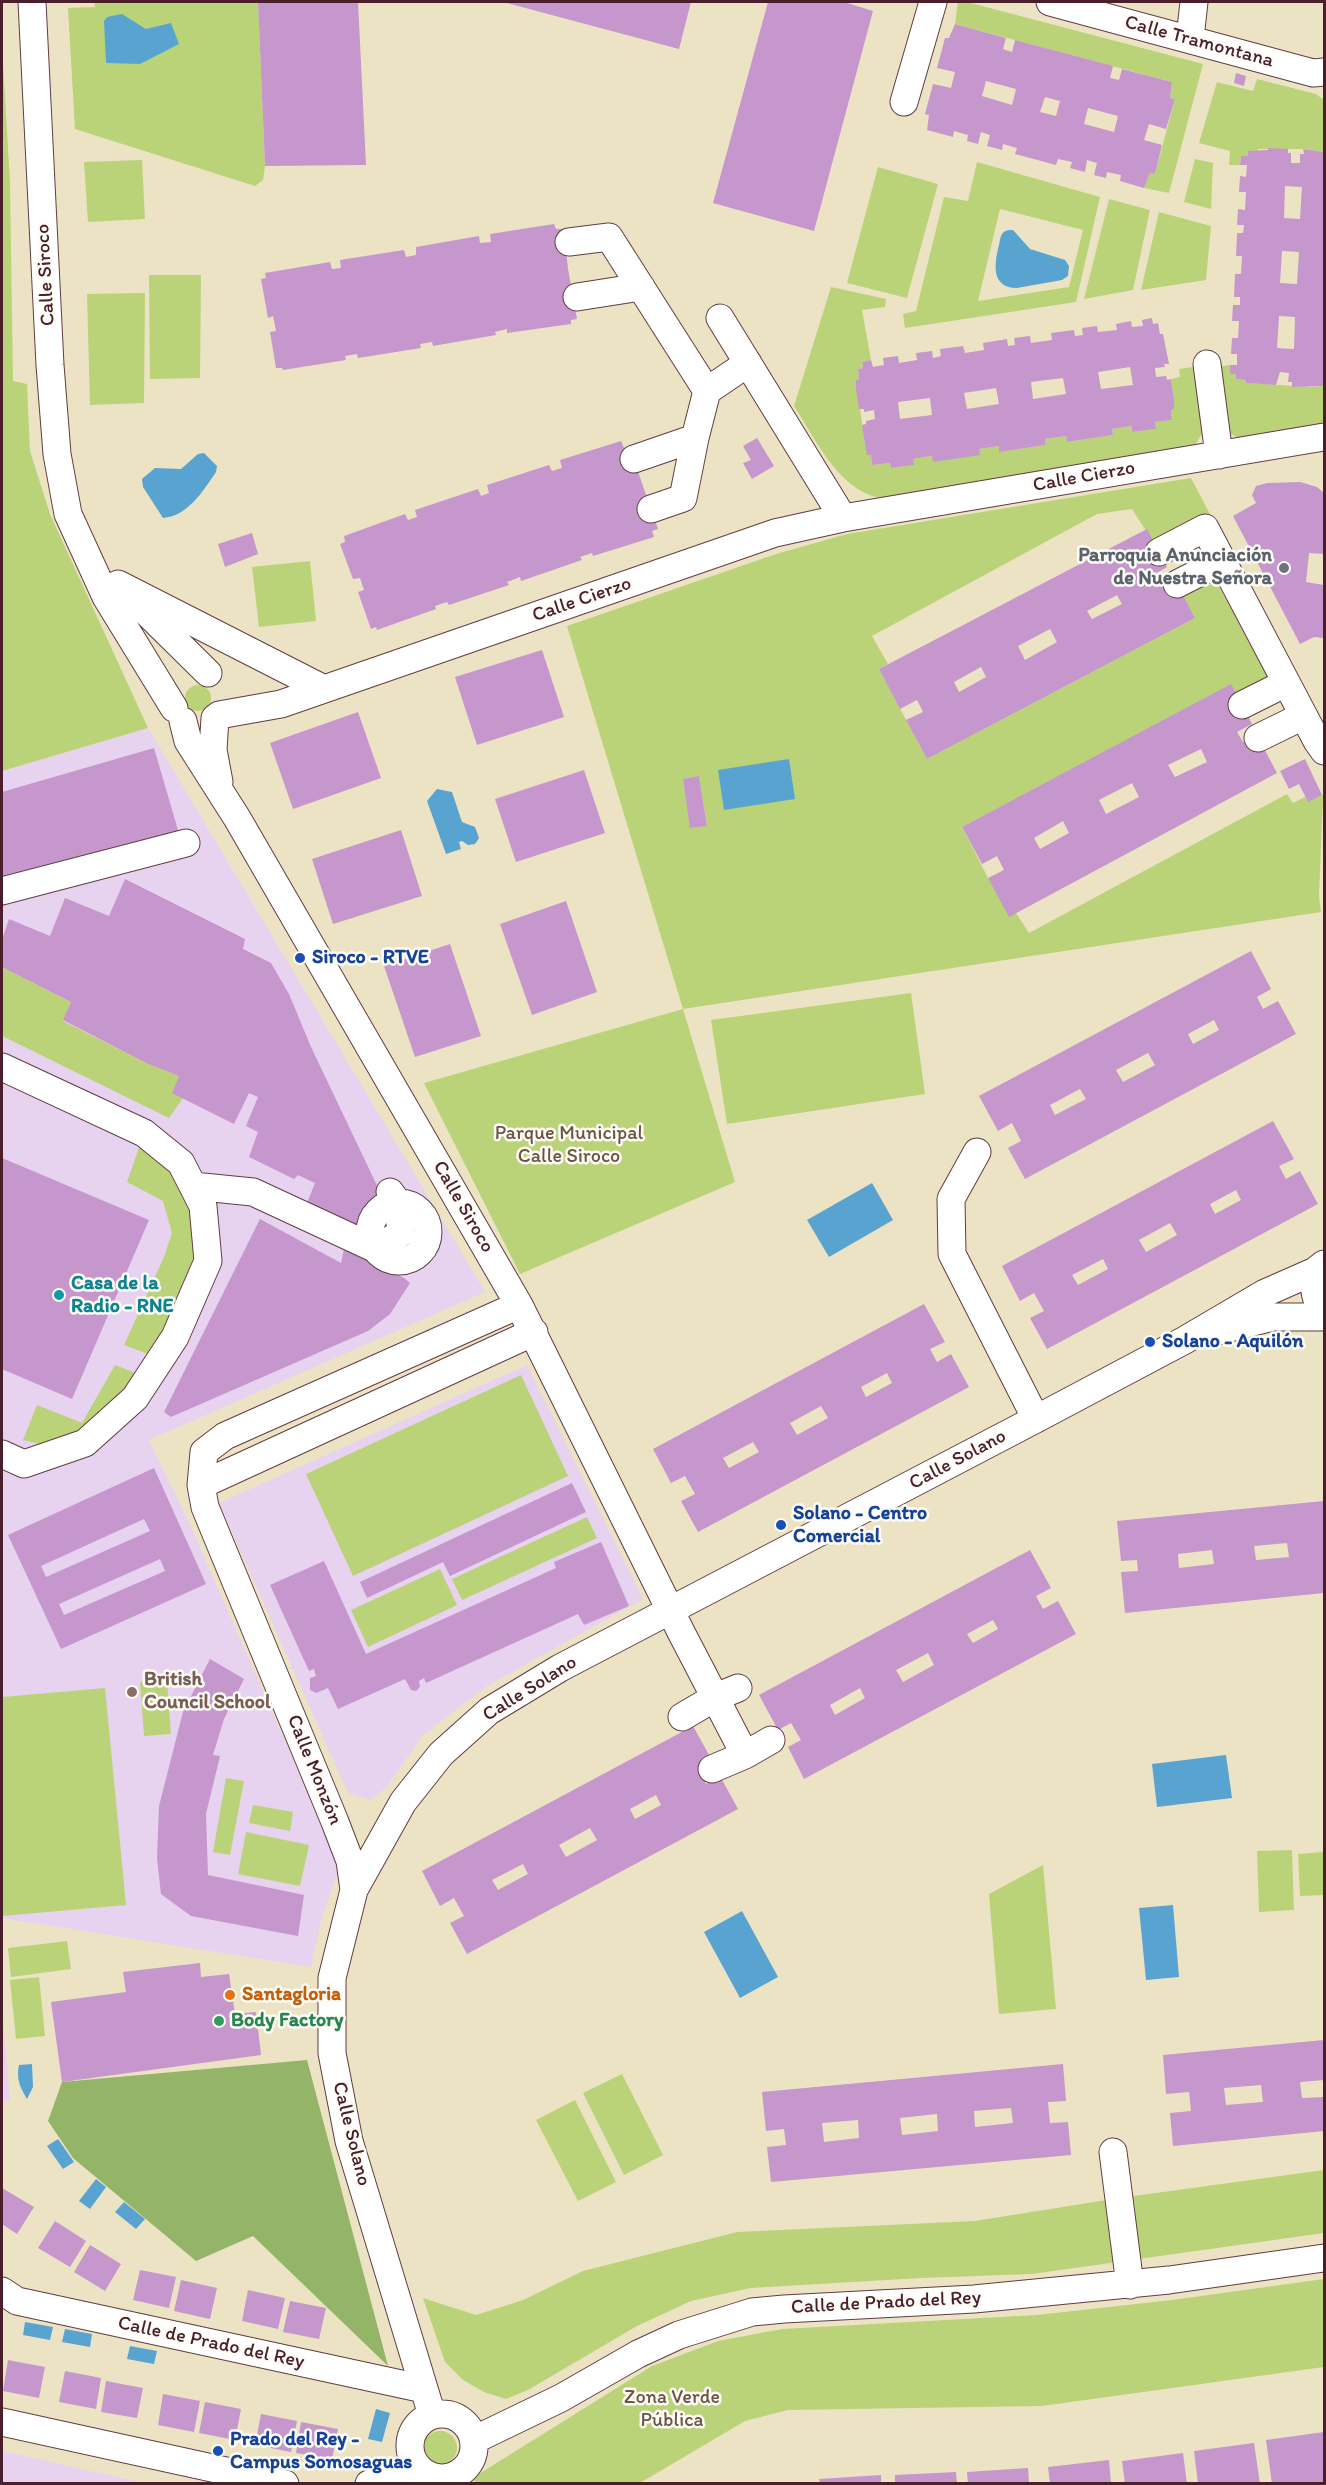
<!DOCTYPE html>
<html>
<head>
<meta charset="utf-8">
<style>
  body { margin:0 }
  #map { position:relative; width:1326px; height:2485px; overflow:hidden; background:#ece3c4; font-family:Itim,sans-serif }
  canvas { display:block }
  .frame { position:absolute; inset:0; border:3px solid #4a1f2b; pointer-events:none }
</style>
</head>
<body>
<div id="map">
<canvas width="1326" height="2485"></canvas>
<div class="frame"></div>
</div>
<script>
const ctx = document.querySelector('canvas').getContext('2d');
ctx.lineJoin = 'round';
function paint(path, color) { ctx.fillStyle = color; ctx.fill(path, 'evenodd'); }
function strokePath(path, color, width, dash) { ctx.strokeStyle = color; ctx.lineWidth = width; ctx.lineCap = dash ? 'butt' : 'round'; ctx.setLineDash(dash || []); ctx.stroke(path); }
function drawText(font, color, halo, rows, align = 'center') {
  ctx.font = font + ' Itim,sans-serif'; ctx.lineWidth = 5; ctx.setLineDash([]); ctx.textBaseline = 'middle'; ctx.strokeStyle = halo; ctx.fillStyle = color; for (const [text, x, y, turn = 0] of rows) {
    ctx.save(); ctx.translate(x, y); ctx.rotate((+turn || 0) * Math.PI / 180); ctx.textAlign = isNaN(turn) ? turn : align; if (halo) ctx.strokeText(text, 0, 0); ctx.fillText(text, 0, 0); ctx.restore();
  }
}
paint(new Path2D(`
  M148 728 485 1292 149 1440 187 1518 340 1866 322 1916 311 1967 2 1918V771Z
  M527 1365 643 1599 487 1686 422 1736 387 1787 371 1800 348 1793 219 1503Z
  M2 2004 5 2043 10 2101H2Z
  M2 2451 144 2483H2Z`), '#e7d2ef');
paint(new Path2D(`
  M94 2H258L265 166 263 180 255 186 75 129 68 8 95 7Z
  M958 2H967L1203 64 1169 193 1144 188 1150 173 1155 174 1175 99 1170 98 1172 82 955 24Z
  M2 46 10 182 13 381 27 384 30 451 50 514 148 728 2 771Z
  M1257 79 1316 94 1324 100V152L1303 149H1258L1257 151H1248V156H1241L1240 165H1229L1230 151 1199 143 1217 82 1253 91Z
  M1195 159 1213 163 1211 209 1184 202Z
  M142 160 145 219 88 222 84 162Z
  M977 162 1100 197 1076 302 905 328 903 314 916 311 944 197 968 201ZM1000 209 1083 230 1069 287 978 301Z
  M878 167 938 184 907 298 847 283Z
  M1109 199 1150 210 1133 290 1084 299Z
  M1159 212 1211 226 1206 280 1141 290Z
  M149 275H201L200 378 150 379Z
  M831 287 886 299 885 307 862 310 871 360 862 362 863 368 858 369 859 379 856 380 865 445 871 455 872 465 890 463 891 468 913 465V459L999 446V452L1046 445 1045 439 1066 436 1067 442 1113 435 1112 429 1132 426 1133 432 1155 429V422L1172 420 1171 410 1174 399 1171 379 1180 377 1179 369 1193 367 1203 432 1194 447 880 498C838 490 815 438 794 406Z
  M145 293 144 403 90 405 87 294Z
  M1230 365V373L1236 374V379L1246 380V383L1311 387 1323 386 1324 383V425L1241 439 1224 431 1215 367Z
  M1191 478 1211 516 1155 545 1132 509 1097 514 872 636 888 664 879 669 927 759 1195 618 1179 588 1211 572 1271 682 1093 758 962 827 988 878 1016 913 1029 933 1287 794 1293 803 1305 797 1308 801 1323 795 1319 896 1321 912 683 1009 735 1182 520 1274 424 1083 683 1009 567 626 776 554 847 534ZM699 776 707 825 691 828 683 779Z
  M310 561 316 621 259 627 252 567Z
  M185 698a13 13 0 1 1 26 0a13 13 0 1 1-26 0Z
  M2 967 71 1002 63 1021 146 1063 179 1076 183 1098 169 1118 2 1036Z
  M911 993 925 1094 727 1124 711 1020Z
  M144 1133 181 1163 207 1246 158 1351 148 1354 124 1345 164 1257 172 1233 163 1201 127 1182Z
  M115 1365 138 1374 85 1443 48 1446 23 1440 37 1405 82 1423Z
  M521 1375 568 1476 353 1576 306 1474Z
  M587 1517 597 1538 462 1600 452 1579Z
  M440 1569 457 1605 368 1647 351 1610Z
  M167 1680 171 1734 144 1736 140 1682Z
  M105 1688 126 1905 2 1916V1697Z
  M226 1778 244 1781 230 1855 213 1852Z
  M253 1805 293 1812 290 1831 249 1823Z
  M246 1832 309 1845 300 1886 238 1874Z
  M1292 1850 1294 1910 1259 1912 1257 1851Z
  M1324 1852V1895L1300 1896 1298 1854Z
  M1043 1865 1056 2009 999 2014 989 1894Z
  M67 1941 71 1969 11 1977 8 1948Z
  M39 1977 45 2036 16 2039 10 1980Z
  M622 2074 663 2155 624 2175 583 2093Z
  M575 2100 616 2182 578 2201 536 2120Z
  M1324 2170V2233L1032 2274 921 2278 751 2288 691 2301 637 2326 528 2390 506 2399 484 2392 463 2380 445 2362 423 2298 476 2315 523 2300 583 2271 737 2232 975 2221 1119 2198Z
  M1324 2279V2367L1042 2406 788 2410 745 2421 640 2483H475L474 2477 652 2366 718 2341 782 2329 1037 2315 1172 2300Z
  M423 2448a17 17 0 1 1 34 0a17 17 0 1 1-34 0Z`), '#bbd378');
paint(new Path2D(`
  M307 2060 388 2366 253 2236 196 2261 73 2158 48 2121 62 2082Z`), '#94b568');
paint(new Path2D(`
  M122 14 146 29 171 23 179 44 140 64 106 63 104 21 107 17Z
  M1013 230 1030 249 1065 260 1069 266 1068 276 1062 280 1017 288C991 288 994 264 999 245 1000 241 1000 235 1004 232 1006 230 1010 230 1013 230Z
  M204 453 217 466 216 472C203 491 188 516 163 518L143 487 142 479 155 468 181 469 198 454Z
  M789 759 795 799 724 810 718 770Z
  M437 789 452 792 462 822 475 827 479 838 475 844 468 845 462 841 459 842 461 849 446 854 427 801Z
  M872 1183 893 1220 829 1257 807 1220Z
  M1226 1755 1232 1798 1157 1807 1152 1764Z
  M1173 1905 1179 1977 1146 1980 1139 1908Z
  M742 1911 778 1977 740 1998 704 1932Z
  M32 2064 33 2087 27 2099C20 2087 16 2079 19 2065Z
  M58 2139 74 2162 63 2169 47 2146Z
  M96 2179 106 2187 90 2209 79 2201Z
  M124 2202 145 2219 136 2229 115 2212Z
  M25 2322 53 2327 50 2340 23 2335Z
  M65 2329 92 2334 90 2347 62 2342Z
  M130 2346 157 2351 154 2364 127 2359Z
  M376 2409 390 2413 382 2442 368 2439Z`), '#59a3d1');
paint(new Path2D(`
  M258 2H358L366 165 265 166Z
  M503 2H691L679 49Z
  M768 2H844L873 11 814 231 713 203Z
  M955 24 1006 38 1003 49 1012 52 1015 40 1113 66 1110 78 1119 80 1122 69 1172 82 1170 98 1175 99 1166 129 1149 124 1144 140 1162 145 1155 174 1150 173 1144 188 1120 181 1121 175 1107 172 1106 178 1094 175 1097 163 1087 160 1085 172 1070 168 1072 162 1058 159 1056 165 1015 154 1017 148 1003 144 1002 150 987 146 990 135 981 132 978 144 967 141 968 135 954 131 953 137 927 130 929 115 925 114 933 84 951 88 955 72 937 68 945 38H949ZM986 81 1016 89 1012 105 982 96ZM1045 97 1060 101 1056 116 1040 112ZM1088 108 1118 116 1114 132 1084 124Z
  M1236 73 1246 76 1244 86 1234 83Z
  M1268 148 1288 149V153H1291V163H1300V154H1304L1303 149 1324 152 1323 386 1292 387V382H1288L1289 373 1280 372 1276 385 1246 383V380L1236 379V374H1230V365H1237V354H1231L1232 338H1238L1239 321H1232L1233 305H1240V297H1234L1235 274H1241L1242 256H1236L1237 233H1243L1244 225H1237L1238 209 1245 210 1246 192H1239L1240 176 1246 177 1247 165H1240L1241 156H1248V151L1268 150ZM1285 186 1302 187 1300 219 1284 218ZM1282 251 1299 252 1297 284 1280 283ZM1279 316 1295 317 1294 349 1277 348Z
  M554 224 556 229H564L568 269 577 319 571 320V324L507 333V329L495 332 496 335 433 346 432 342 420 344 421 348 358 358 357 354 345 356 346 360 283 370 282 368H276L270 332 276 331 273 316 268 318 261 279 266 278 265 273 330 262 332 269 341 268 340 260 404 250 406 257 416 255V247L479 236 480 243 491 242 490 234Z
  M1152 318 1153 324 1158 323 1160 334H1163L1169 364H1164L1165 367 1155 368 1156 377 1166 376 1167 380 1171 379 1174 399V409L1171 410 1172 420 1155 422 1156 429 1132 432V426L1112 429 1113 435 1067 442 1066 436 1045 439 1046 445 999 452V446L979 449 980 455 933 462 932 456 913 459 914 465 891 468 890 463 872 465 871 455H867L865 445 862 425 866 424V421L875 419 874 410 864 412V409H859L856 390V380L859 379 858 369 863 368 862 362 871 360 873 367 884 365 883 358 898 356 899 363 917 360 916 353 932 351 933 358 941 356 940 349 963 346 965 353 984 350 983 343 1007 339 1008 346 1015 345 1014 338 1030 336 1031 343 1052 340 1051 333 1074 330 1075 336 1083 335 1082 328 1097 326 1098 332 1117 330 1116 324 1131 321 1132 327 1143 326 1142 320ZM1130 367 1133 385 1101 389 1098 372ZM1063 378 1066 394 1033 399 1031 382ZM996 388 999 404 967 409 964 393ZM930 398 932 415 900 419 898 402Z
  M757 438 774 466 752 479 743 463 751 460 743 446Z
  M621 441 624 448 629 446 658 529 652 531 654 537 593 556 592 553 580 557 582 560 521 581 520 577 507 582 509 585 449 605 447 602 435 606 436 609 377 630 376 627 371 629 358 592 364 590 360 578 353 579 340 544 345 542 344 536 405 514 408 520 417 517 415 510 478 489 481 496 489 493 487 485 549 465 552 471 562 468 560 460Z
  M1300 482 1317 487 1324 493V554L1309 553 1306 582 1324 585V638L1314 637 1300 644 1233 516 1256 503 1252 495 1256 486 1267 483Z
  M1147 529 1167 567 1155 574 1161 586 1174 578 1195 618 927 759 906 720 923 712 917 700 900 709 879 669ZM1117 595 1122 604 1092 619 1087 611ZM1050 629 1057 642 1025 660 1018 646ZM981 667 986 677 959 692 954 682Z
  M252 533 258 554 225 567 218 544Z
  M542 650 564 717 477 745 455 677Z
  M1231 684 1252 724 1237 732 1243 742 1257 735 1277 773 1009 917 988 878 1004 870 997 856 982 864 962 827ZM1201 749 1207 762 1175 777 1168 765ZM1132 783 1139 797 1106 814 1099 800ZM1063 821 1069 833 1040 849 1034 838Z
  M358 712 381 778 293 809 270 743Z
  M154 748 180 837 2 888V792Z
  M1305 759 1322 795 1308 802 1299 784 1289 789 1280 771Z
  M584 770 605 833 516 862 495 799Z
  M699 776 707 826 690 828 683 779Z
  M401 830 422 896 333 924 312 859Z
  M125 879 245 939 243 949 271 963 289 994 311 1047 381 1194 364 1229 307 1203 315 1183 298 1175 294 1179 249 1157 258 1132 246 1126 258 1097 249 1093 234 1124 172 1093 179 1076 146 1063 63 1020 71 1002 2 967V940L9 919 50 936 65 898 109 916Z
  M566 901 597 992 532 1015 500 924Z
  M450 944 481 1036 415 1057 384 966Z
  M1251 951 1271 989 1257 997 1263 1009 1278 1001 1296 1034 1025 1179 1008 1148 1021 1141 1012 1123 998 1131 979 1096ZM1214 1020 1219 1030 1193 1044 1188 1034ZM1148 1053 1155 1065 1123 1082 1116 1070ZM1080 1089 1086 1099 1055 1115 1050 1105Z
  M1273 1121 1294 1159 1279 1166 1286 1179 1300 1171 1318 1204 1047 1349 1030 1318 1044 1311 1034 1293 1020 1301 1002 1266ZM1236 1190 1241 1200 1215 1214 1210 1204ZM1170 1223 1177 1235 1146 1252 1139 1240ZM1103 1259 1108 1269 1078 1285 1072 1275Z
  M2 1158 149 1220 72 1399 2 1369Z
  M260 1219 341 1263 344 1249 404 1278 410 1283 390 1314 368 1331 171 1417 164 1412Z
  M924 1304 945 1342 930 1349 937 1362 951 1354 969 1387 698 1532 681 1501 695 1494 685 1476 671 1483 653 1449ZM887 1373 892 1383 866 1397 861 1387ZM821 1406 828 1418 797 1435 790 1423ZM753 1442 759 1452 729 1468 723 1458Z
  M154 1468 206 1584 61 1649 8 1535ZM144 1519 150 1531 46 1577 41 1566ZM160 1559 165 1571 64 1615 59 1604Z
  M572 1483 586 1512 450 1576 443 1562 367 1598 360 1582Z
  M1324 1501V1593L1125 1613 1121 1572 1138 1571 1137 1560 1121 1561 1117 1521ZM1287 1543 1289 1557 1256 1560 1254 1546ZM1212 1550 1214 1564 1179 1568 1178 1554Z
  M601 1542 629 1606 584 1625 578 1614 426 1683 424 1678 419 1681 420 1687 416 1691 411 1690 405 1679 338 1709 328 1688 316 1693 310 1690V1678L316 1676 314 1669 309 1671 270 1585 324 1561 366 1654 556 1568 554 1562Z
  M1030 1550 1051 1588 1036 1596 1043 1609 1058 1601 1076 1634 804 1779 788 1747 801 1740 791 1723 778 1730 759 1695ZM993 1620 998 1629 973 1643 967 1634ZM928 1653 934 1665 903 1682 896 1670ZM860 1688 865 1698 835 1715 830 1705Z
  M210 1659 244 1679 224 1719 213 1755 220 1756 206 1814 208 1875 304 1895 298 1936 191 1916 161 1894 157 1858 159 1806 183 1712Z
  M693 1726 714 1764 699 1771 706 1784 720 1776 738 1809 467 1954 450 1923 464 1916 454 1898 440 1906 422 1871ZM656 1795 661 1805 635 1819 630 1809ZM590 1828 597 1840 566 1857 559 1845ZM523 1864 528 1874 498 1890 492 1880Z
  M200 1963 201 1977 229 1974 235 2014 256 2012 261 2055 62 2082 51 2002 126 1992 123 1972Z
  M1324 2040V2080L1300 2082 1302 2098 1324 2097V2131L1173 2146 1170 2113 1191 2111 1189 2092 1166 2094 1163 2055ZM1261 2085 1263 2102 1226 2105 1224 2088Z
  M1063 2064 1066 2101 1048 2102 1050 2123 1068 2122 1071 2155 771 2182 767 2147 786 2145 784 2129 766 2131 762 2092ZM1011 2108 1013 2123 975 2127 974 2111ZM937 2114 938 2131 902 2135 900 2118ZM858 2120 859 2138 824 2142 822 2123Z
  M2 2188 34 2207 17 2234 2 2224Z
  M55 2221 86 2241 70 2267 38 2248Z
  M90 2245 121 2264 105 2291 74 2272Z
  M140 2270 176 2277 169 2308 133 2300Z
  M181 2280 217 2288 210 2319 174 2311Z
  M248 2290 285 2298 278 2329 242 2321Z
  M290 2301 326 2308 319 2339 283 2332Z
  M8 2360 45 2367 39 2398 3 2391Z
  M65 2371 101 2378 96 2409 59 2402Z
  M106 2381 143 2388 137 2418 101 2412Z
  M163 2394 200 2401 194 2432 158 2425Z
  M205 2402 241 2409 235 2440 199 2433Z
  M261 2414 297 2421 291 2452 255 2445Z
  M301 2422 338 2429 332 2459 296 2453Z
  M1324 2432V2484H1272L1266 2440Z
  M1254 2443 1260 2484H1198L1194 2451Z
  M1183 2453 1187 2484H1125L1122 2461Z
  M1109 2460 1111 2484H1050L1048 2467Z
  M1028 2468 1029 2484H968L967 2472Z
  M956 2472 957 2484H895V2475Z
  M881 2475V2484H820L819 2479Z`), '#c597cc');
const minor = new Path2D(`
  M32 2 50 365 57 454 68 514 106 597 174 708
  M1050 2 1313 73 1324 72
  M1190 38 1194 2
  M904 102 933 2
  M569 242 609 237 707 391 748 363
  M577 297 641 287
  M720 318 843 518
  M1207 364 1219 455
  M634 459 695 438
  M651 509 683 498 695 438 707 391
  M1159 552 1205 528 1317 741 1324 751
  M118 584 324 689
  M1177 584 1222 561
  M136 602 208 673
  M1242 705 1286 683
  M219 715 281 704 775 533 843 518 1324 437
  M215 718 213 750 219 782
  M183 721 188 741 237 818 519 1305 681 1632 745 1755
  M1258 738 1303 716
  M2 891 186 843
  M2 1067 144 1133 181 1163 203 1206 208 1261 175 1337 135 1398 85 1443 24 1464 2 1454
  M977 1152 951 1199 952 1254 1036 1419
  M193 1186 253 1192 376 1249 401 1233 398 1203 390 1192
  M370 1232a29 29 0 1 1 58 0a29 29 0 1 1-58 0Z
  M1315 1271C1313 1288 1315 1300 1324 1314
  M1218 1331 1273 1317H1324
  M201 1485 534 1332
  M682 1717 716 1697 738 1688
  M712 1769 745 1755 771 1740
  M354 1890 350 1861 335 1822 205 1507 201 1485 204 1452 225 1436 519 1305
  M1113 2152 1130 2285
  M2 2291 17 2301 424 2389
  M410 2446a32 32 0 1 1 64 0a32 32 0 1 1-64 0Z
  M432 2415 349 2141 332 2053V1978L354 1890 403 1802 441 1754 489 1711 560 1668 1036 1419 1185 1340 1265 1293 1315 1271 1324 1264
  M2 2422 285 2484
  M474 2440 561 2398 638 2354 679 2335 752 2312 784 2309 974 2299 1169 2280 1324 2258
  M369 2484 417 2467`);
strokePath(minor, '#623c42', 29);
strokePath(minor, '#fff', 27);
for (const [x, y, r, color] of [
  [1284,568,6,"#6b7280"],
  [300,958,6,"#1a4fb4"],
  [59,1295,6,"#0f9aa8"],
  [1150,1342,6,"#1a4fb4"],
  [781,1525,6,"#1a4fb4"],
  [132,1692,6,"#8d6e63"],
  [230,1995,6,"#e8710a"],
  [219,2021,6,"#2e9e5b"],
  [218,2451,6,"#1a4fb4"]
]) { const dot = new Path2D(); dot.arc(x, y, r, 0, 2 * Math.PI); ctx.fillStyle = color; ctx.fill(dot); strokePath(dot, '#fdfcf7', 2); }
drawText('20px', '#4a1f2b', '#fdfcf7', [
  ["Calle Tramontana",1199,42,15],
  ["Calle Siroco",46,275,-93],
  ["Calle Cierzo",1084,477,-10],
  ["Calle Cierzo",582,600,-19],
  ["Calle Siroco",463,1207,60],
  ["Calle Solano",958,1460,-28],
  ["Calle Solano",530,1689,-32],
  ["Calle Monzón",314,1770,68],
  ["Calle Solano",351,2134,76],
  ["Calle de Prado del Rey",886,2303,-3],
  ["Calle de Prado del Rey",211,2343,12]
]);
drawText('bold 20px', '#5b616d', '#fdfcf7', [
  ["Parroquia Anunciación",1272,556],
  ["de Nuestra Señora",1272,579]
], 'right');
drawText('bold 20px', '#164399', '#fdfcf7', [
  ["Siroco - RTVE",312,958],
  ["Solano - Aquilón",1162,1342],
  ["Solano - Centro",793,1514],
  ["Comercial",793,1537],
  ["Prado del Rey -",230,2440],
  ["Campus Somosaguas",230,2463]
], 'left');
drawText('20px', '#6c5542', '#fdfcf7', [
  ["Parque Municipal",569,1134],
  ["Calle Siroco",569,1157],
  ["Zona Verde",672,2398],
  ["Pública",672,2421]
]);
drawText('bold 20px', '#0d838f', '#fdfcf7', [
  ["Casa de la",71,1284],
  ["Radio - RNE",71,1307]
], 'left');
drawText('bold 20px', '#785e54', '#fdfcf7', [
  ["British",144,1680],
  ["Council School",144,1703]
], 'left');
drawText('bold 20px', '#c56008', '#fdfcf7', [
  ["Santagloria",242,1995]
], 'left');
drawText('bold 20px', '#27864d', '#fdfcf7', [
  ["Body Factory",231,2021]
], 'left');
</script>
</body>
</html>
